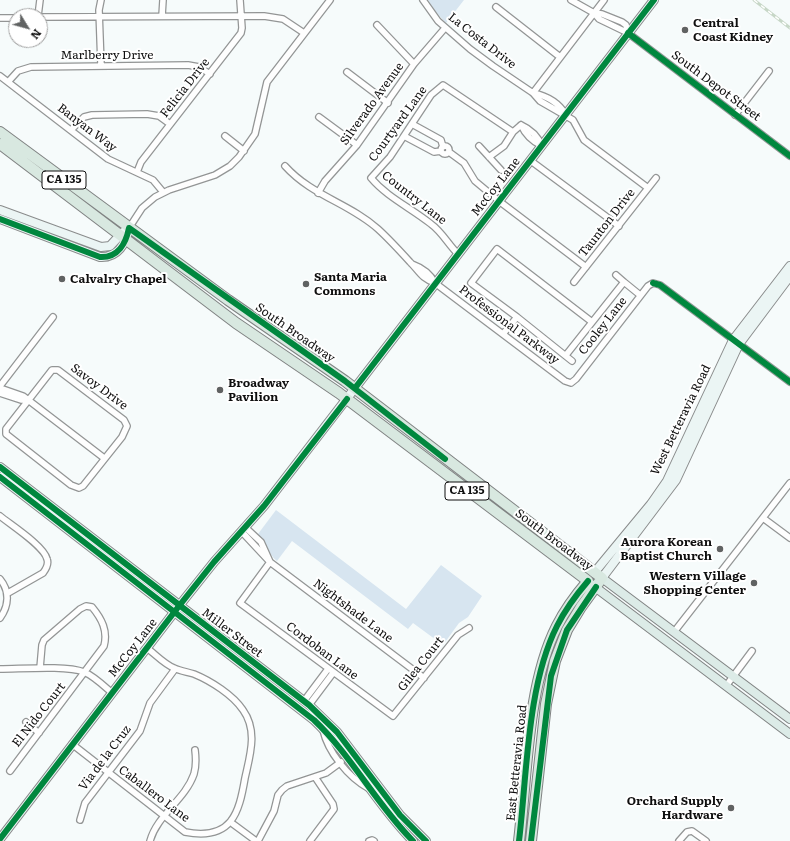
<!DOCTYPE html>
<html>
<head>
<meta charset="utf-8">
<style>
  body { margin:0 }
  #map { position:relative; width:790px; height:841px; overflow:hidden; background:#f6fbfb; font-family:Literata,serif }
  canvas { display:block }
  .north { position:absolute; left:8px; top:8px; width:40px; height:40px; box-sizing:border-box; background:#fff; border:1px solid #9f9f9f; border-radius:50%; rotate:127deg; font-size:11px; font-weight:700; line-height:16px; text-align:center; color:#0f0f0f }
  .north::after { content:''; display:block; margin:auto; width:14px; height:18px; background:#606262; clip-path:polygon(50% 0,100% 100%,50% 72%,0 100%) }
</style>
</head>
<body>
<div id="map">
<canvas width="790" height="841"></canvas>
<div class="north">N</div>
</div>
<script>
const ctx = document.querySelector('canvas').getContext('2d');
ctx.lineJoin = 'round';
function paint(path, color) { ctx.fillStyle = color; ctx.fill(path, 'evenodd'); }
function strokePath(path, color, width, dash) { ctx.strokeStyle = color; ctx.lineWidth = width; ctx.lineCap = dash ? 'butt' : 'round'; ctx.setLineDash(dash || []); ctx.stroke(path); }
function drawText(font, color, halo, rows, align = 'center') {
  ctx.font = font + ' Literata,serif'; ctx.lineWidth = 4; ctx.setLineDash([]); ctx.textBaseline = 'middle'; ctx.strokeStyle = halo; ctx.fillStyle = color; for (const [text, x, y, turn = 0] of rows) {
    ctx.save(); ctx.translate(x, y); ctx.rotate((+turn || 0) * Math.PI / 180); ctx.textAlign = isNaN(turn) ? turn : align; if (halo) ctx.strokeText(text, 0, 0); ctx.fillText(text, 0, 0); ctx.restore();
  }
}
paint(new Path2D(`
  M428 0H464L446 23 435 11Z
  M276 510 406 609 441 565 482 596 468 617 459 623 443 645 413 623 408 629 292 541 277 561C268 554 266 542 258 534Z`), '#d7e5f0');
const street = new Path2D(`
  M101 0 99 10 101 65
  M423 0 438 21 470 49 493 66 533 93 540 101 573 120 584 140 648 188
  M571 0 594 13 602 14 622 22 626 25 628 33
  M496 7 560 57
  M594 13 599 19 628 33 790 156
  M38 16 40 0
  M162 16 163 0
  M40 17 264 16 283 19 304 33
  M0 18H16
  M377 25 414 64
  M347 72 388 103
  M0 76 108 159 153 180 163 192
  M8 82 18 71 31 67 188 65 199 67 210 74
  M533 93 604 0
  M533 93C547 96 559 103 566 115
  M735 115 769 71
  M319 117 357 145
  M412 124 441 140 443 147
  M521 125C525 134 533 142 542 146
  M521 125C530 129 538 137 542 146
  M71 130 84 117 92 115 147 114 159 116 170 124
  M225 136 244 151
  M404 136 434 152 441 151
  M441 150a4 4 0 1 1 8 0a4 4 0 1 1-8 0Z
  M479 146 501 170
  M449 152 464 163 475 181 499 201 586 267
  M489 157 504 146 513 132
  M531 161 619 226
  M285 166C312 196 349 203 378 229 389 239 400 251 410 262 420 272 421 278 435 283L565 381 571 383 576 379 648 286 653 283 660 285 790 382
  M137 172 141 162 241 33 242 28 240 0
  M318 193 325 181 357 145 414 64 445 28
  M129 228 142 208 155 197 169 190 215 175 230 166 239 157 255 134 267 82 330 0
  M458 254C448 244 442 232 431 224 411 208 387 197 371 178L390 157 431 95 443 85 513 132 521 125
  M412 264C423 268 430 273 435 283
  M616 275 624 282
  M574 282 656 178
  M517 317 471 283 497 249 592 322
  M503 334 517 317 572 361
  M566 355 624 282 640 295
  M52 370H58L124 420 127 426 122 437 83 486 79 488 71 485 6 434V429Z
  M0 386 53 317
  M0 388 23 396 104 458
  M0 393 21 400H28
  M0 516C11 525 44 546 47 559 49 564 46 569 43 573L8 593
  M763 518 790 538
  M246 528 261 542 270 562
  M242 532 270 562 424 678
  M270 562 240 603 393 716 458 635 469 628
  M0 579C10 591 9 606 0 618
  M674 632 790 483
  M0 669C21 669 66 665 84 672 94 676 104 686 112 693
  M726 686 752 651
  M304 701 328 669
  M309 705 333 673
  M26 722 39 733
  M323 730C328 752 348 777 368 788
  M72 744 185 832C232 841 239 813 245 778 250 755 258 731 243 710 233 695 211 681 194 674 188 672 180 671 174 668 164 664 155 654 147 648
  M10 771 104 646C108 631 102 619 92 607L86 606 80 609 44 640 42 645 40 668
  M80 820 85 803 140 731 150 703 175 669
  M233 824 256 841
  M150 841C157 815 185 800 194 774 196 767 196 758 195 750
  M258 841 274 811 278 795 282 790 287 786 326 773 341 762
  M310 841 334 809 333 804 315 777
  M369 841 372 840 374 841
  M679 841 687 832 692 831 706 841`);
const secondary = new Path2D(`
  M0 210 101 247 110 246 123 232
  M0 219 100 257C118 258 126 243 129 228
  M0 467 309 705 337 732 400 815 426 841
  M0 477 314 720C352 756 376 804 413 841
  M594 573 651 504 667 481 733 340 790 266
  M602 578 676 480 739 344 790 276
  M0 839 179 606 214 562 264 506 654 0`);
const primary = new Path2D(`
  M602 578 790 719
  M591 584 790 734`);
const highway = new Path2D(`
  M0 132 228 300 345 381 602 578 581 607 567 630 555 661 546 704 531 841
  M0 144 236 323 339 393 588 581C576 595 565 610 557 626 527 685 527 775 519 841`);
strokePath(street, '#939595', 8);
strokePath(secondary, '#8a8c8c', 10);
strokePath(primary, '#808383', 10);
strokePath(highway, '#808383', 12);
strokePath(street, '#fefefe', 5.5);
strokePath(secondary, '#ebf5f4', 8);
strokePath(primary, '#dcebe7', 8);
strokePath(highway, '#d8e8e0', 10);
const rail = new Path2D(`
  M754 0 790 28`);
strokePath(rail, '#c7d7c7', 3);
strokePath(rail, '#fff', 1.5, [4.5]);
strokePath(new Path2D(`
  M628 33 790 156
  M0 219 100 257C118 258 126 243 129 228L345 381 445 459
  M653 283 660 285 790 382
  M355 388 654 0
  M0 467 309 705 337 732 400 815 426 841
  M0 477 314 720C352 756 376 804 413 841
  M0 839 179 606 214 562 264 506 347 399
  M519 841C527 775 527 685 557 626 565 610 576 595 588 581
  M531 841 551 676 567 630 596 587`), '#00873e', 6);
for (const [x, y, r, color] of [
  [685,30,4,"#606262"],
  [62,279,4,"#606262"],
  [306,284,4,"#606262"],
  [220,390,4,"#606262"],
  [720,549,4,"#606262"],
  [754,583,4,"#606262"],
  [731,808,4,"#606262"]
]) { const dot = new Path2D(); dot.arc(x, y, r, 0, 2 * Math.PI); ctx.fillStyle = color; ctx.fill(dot); strokePath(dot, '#fff', 1.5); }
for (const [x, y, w] of [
  [64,180,44],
  [467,491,44]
]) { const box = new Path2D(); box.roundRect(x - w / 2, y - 9, w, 18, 3); ctx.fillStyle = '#fff'; ctx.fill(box); strokePath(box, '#0f0f0f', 1); }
drawText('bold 11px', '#0f0f0f', null, [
  ["CA 135",64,180],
  ["CA 135",467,491]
]);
drawText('bold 12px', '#0f0f0f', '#fff', [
  ["Central",693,23],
  ["Coast Kidney",693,37],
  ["Santa Maria",314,277],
  ["Commons",314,291],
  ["Calvalry Chapel",70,279],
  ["Broadway",228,383],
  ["Pavilion",228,397],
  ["Aurora Korean",712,542,"right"],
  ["Baptist Church",712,556,"right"],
  ["Western Village",746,576,"right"],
  ["Shopping Center",746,590,"right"],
  ["Orchard Supply",723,801,"right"],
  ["Hardware",723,815,"right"]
], 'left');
drawText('12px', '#0f0f0f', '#fff', [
  ["La Costa Drive",482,41,38],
  ["Marlberry Drive",107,55],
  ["South Depot Street",716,86,37],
  ["Felicia Drive",185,88,-52],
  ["Silverado Avenue",372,104,-54],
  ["Courtyard Lane",398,124,-54],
  ["Banyan Way",87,128,37],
  ["McCoy Lane",496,187,-52],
  ["Country Lane",414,198,38],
  ["Taunton Drive",607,223,-52],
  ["Professional Parkway",509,325,37],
  ["Cooley Lane",603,326,-52],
  ["South Broadway",295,333,35],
  ["Savoy Drive",99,387,37],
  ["West Betteravia Road",681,420,-64],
  ["South Broadway",554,540,37],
  ["Nightshade Lane",353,611,37],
  ["Miller Street",232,633,37],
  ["McCoy Lane",133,648,-52],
  ["Cordoban Lane",322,651,37],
  ["Gilea Court",421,664,-52],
  ["El Nido Court",39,715,-52],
  ["Via de la Cruz",105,758,-53],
  ["East Betteravia Road",517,763,-84],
  ["Caballero Lane",154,794,37]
]);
</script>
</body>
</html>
